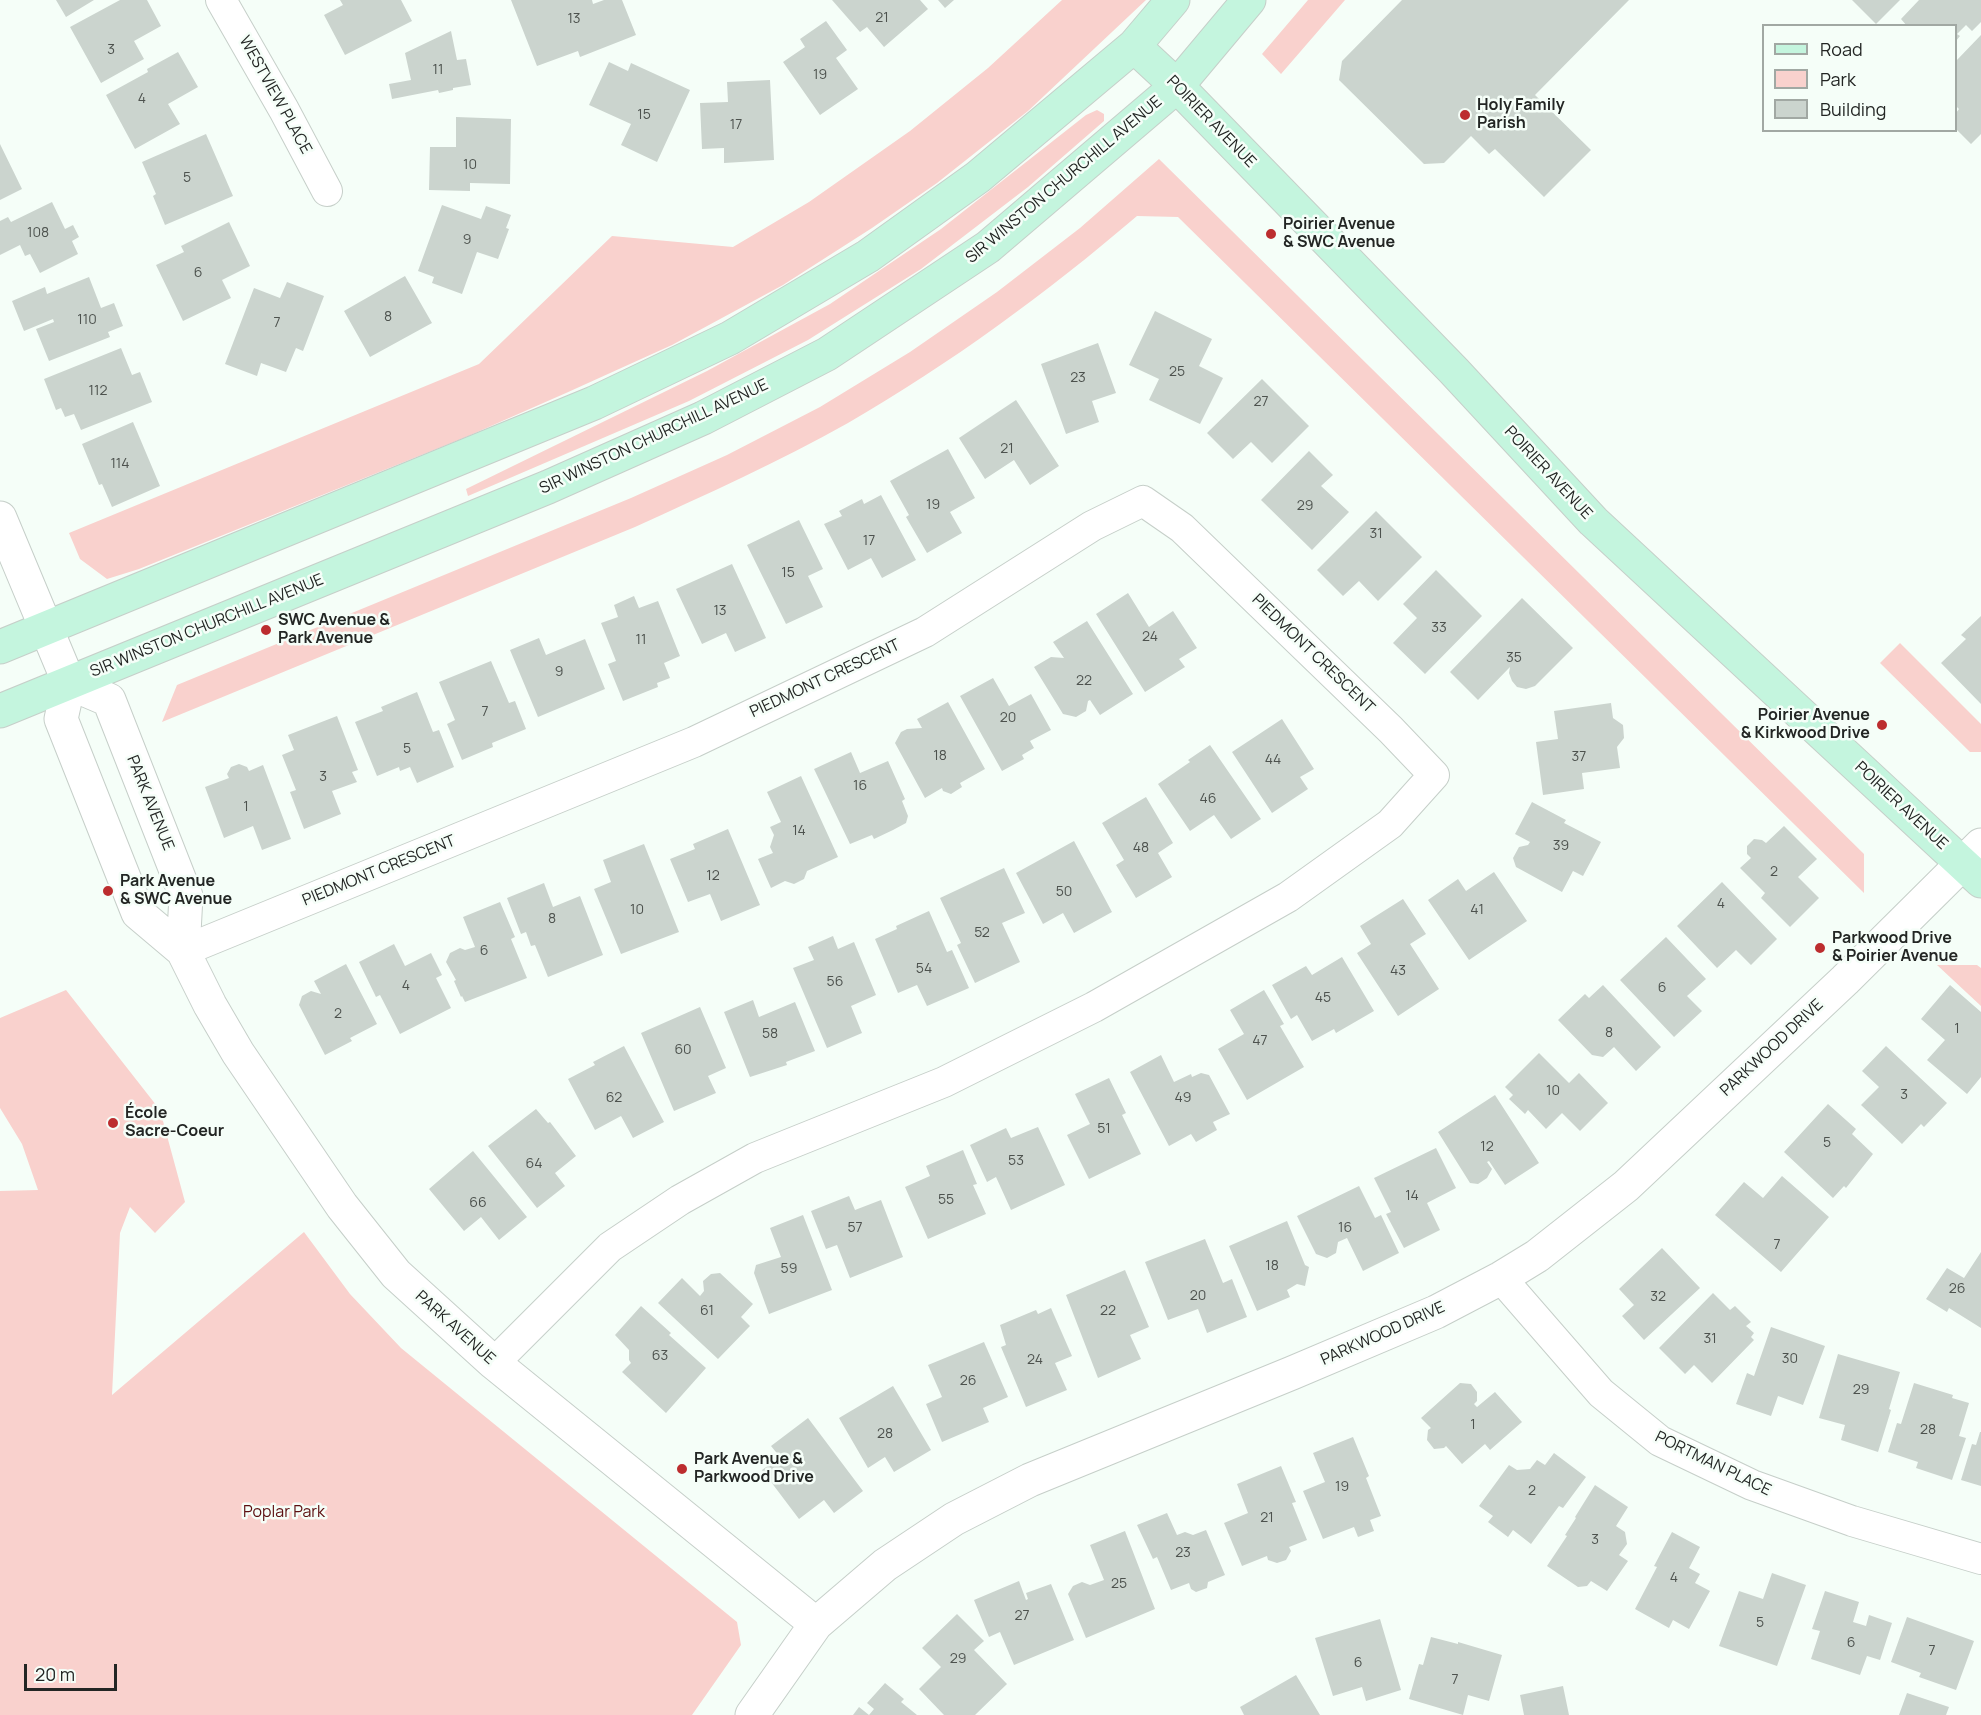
<!DOCTYPE html>
<html>
<head>
<meta charset="utf-8">
<style>
  body { margin:0 }
  #map { position:relative; width:1981px; height:1715px; overflow:hidden; background:#f5fef8; font-family:Manrope,sans-serif }
  canvas { display:block }
  .legend { position:absolute; left:1762px; top:24px; width:195px; height:108px; box-sizing:border-box; background:#f5fef8; border:2px solid #a1a8a3; margin:0; padding:8px 10px; list-style:none; font-size:18px; color:#232624 }
  .legend li { display:flex; align-items:center; gap:12px; height:30px }
  .legend b { width:30px; border:2px solid #a1a8a3 }
  .scale { position:absolute; left:24px; top:1664px; width:93px; height:27px; box-sizing:border-box; border:3px solid #232624; border-top:0; padding-left:8px; font-size:18px; line-height:21px; white-space:nowrap; color:#232624; -webkit-text-stroke:4px #f5fef8; paint-order:stroke }
</style>
</head>
<body>
<div id="map">
<canvas width="1981" height="1715"></canvas>
<ul class="legend">
<li><b style="height:8px;background:#c4f5de"></b>Road</li>
<li><b style="height:16px;background:#f9d1cd"></b>Park</li>
<li><b style="height:16px;background:#cbd4ce"></b>Building</li>
</ul>
<div class="scale">20 m</div>
</div>
<script>
const ctx = document.querySelector('canvas').getContext('2d');
ctx.lineJoin = 'round';
function paint(path, color) { ctx.fillStyle = color; ctx.fill(path, 'evenodd'); }
function strokePath(path, color, width, dash) { ctx.strokeStyle = color; ctx.lineWidth = width; ctx.lineCap = dash ? 'butt' : 'round'; ctx.setLineDash(dash || []); ctx.stroke(path); }
function drawText(font, color, halo, rows, align = 'center') {
  ctx.font = font + ' Manrope,sans-serif'; ctx.lineWidth = 5; ctx.setLineDash([]); ctx.textBaseline = 'middle'; ctx.strokeStyle = halo; ctx.fillStyle = color; for (const [text, x, y, turn = 0] of rows) {
    ctx.save(); ctx.translate(x, y); ctx.rotate((+turn || 0) * Math.PI / 180); ctx.textAlign = isNaN(turn) ? turn : align; if (halo) ctx.strokeText(text, 0, 0); ctx.fillText(text, 0, 0); ctx.restore();
  }
}
paint(new Path2D(`
  M1062 0H1146L1028 111 937 183 872 228 783 285 672 345 566 393 466 437 139 569 107 579 80 559 69 533 479 364 612 236 733 247 809 202 910 131 988 68Z
  M1308 0H1345L1281 74 1262 54Z
  M1097 110 1104 114V121L1028 187 921 269 808 340 689 401 468 496 466 489 707 371 830 304 941 229 1086 115Z
  M1159 159 1864 854V893L1178 217 1137 216C1047 293 950 364 848 423 779 462 707 494 635 527L162 722 177 685 631 498 727 455 820 407 910 352 997 292 1080 228Z
  M1900 643 1981 724V752H1970L1880 663Z
  M1937 965H1977L1981 968V1006Z
  M66 990 160 1110 185 1202 155 1233 130 1207 120 1233 112 1395 304 1232 350 1294 401 1348 737 1622 741 1645 692 1715H0V1191L38 1190 22 1144 0 1108V1018Z`), '#f9d1cd');
paint(new Path2D(`
  M56 0H94L66 17Z
  M120 0H147L161 26 134 41 144 59 101 83 70 27Z
  M340 0H401L412 21 345 55 324 15 343 5Z
  M511 0H592L593 4 604 0H622L636 35 580 57 578 51 537 66Z
  M832 0H920L928 9 884 47 867 27 860 32Z
  M938 0H954L945 8Z
  M1402 0H1629L1535 95 1591 150 1544 197 1495 149 1489 154 1471 136 1444 163 1424 164 1339 80 1342 61Z
  M1852 0H1900L1876 24Z
  M1919 0H1981V22L1972 31 1966 25 1957 34 1960 36 1956 41V26H1907L1901 19Z
  M826 21 847 50 836 58 858 89 820 115 783 62 805 47 800 39Z
  M451 31 457 60 466 59 471 85 453 88V90L439 93 438 90 392 99 389 84 411 80 405 53Z
  M1981 35V134L1971 144 1956 129V113L1959 109 1956 106V61Z
  M178 52 198 87 168 104 180 124 135 149 106 95 148 72 147 69Z
  M609 62 628 71 631 63 690 90 657 162 621 145 631 124 589 105Z
  M770 80 774 160 724 163V148L702 149 700 103 728 102 727 82Z
  M456 117 511 119 510 184 470 183V191L429 190 430 147H456Z
  M206 134 233 196 165 225 153 196 156 194 142 162Z
  M0 144 22 189 0 200Z
  M52 202 65 229 73 225 79 237 72 241 78 254 40 273 30 254 25 256 20 245 0 255V221L8 217 11 222Z
  M442 205 481 219 486 206 511 215 506 228 509 229 498 259 477 252 462 294 432 283 434 277 418 271Z
  M229 222 250 266 222 280 231 298 183 321 156 265 184 252 181 246Z
  M405 276 432 323 370 357 344 311Z
  M89 277 101 308 114 303 123 326 108 332 110 337 49 361 36 329 54 322 53 319 24 331 12 301 45 287 47 294Z
  M287 282 324 296 303 351 296 348 286 372 261 363 257 376 225 364 254 288 280 298Z
  M1155 311 1212 339 1199 366 1223 378 1200 424 1149 400 1159 379 1129 365Z
  M1098 343 1116 393 1092 401 1099 422 1066 434 1041 364Z
  M121 348 132 375 140 372 152 402 81 430 74 414 65 417 61 408 56 410 44 379Z
  M1262 379 1309 426 1272 463 1251 442 1233 459 1207 433Z
  M1016 400 1059 466 1030 485 1014 460 985 479 959 438Z
  M133 422 160 486 112 507 102 484 99 485 82 444Z
  M948 449 975 498 950 512 962 533 927 553 906 517 909 515 890 481Z
  M1309 451 1333 475 1321 486 1349 512 1312 550 1261 500Z
  M881 495 916 560 882 578 871 558 848 570 824 524 842 516 839 511 862 499 864 504Z
  M1376 511 1422 557 1378 601 1359 581 1343 596 1317 570Z
  M799 520 823 569 808 576 823 607 786 624 747 545Z
  M732 564 766 638 735 652 726 633 702 644 676 589Z
  M1436 570 1482 616 1425 674 1393 643 1417 618 1403 604Z
  M1128 593 1149 627 1173 611 1197 648 1179 659 1185 667 1145 692 1096 614Z
  M634 596 639 608 658 601 680 656 664 663 670 678 657 683 658 687 623 701 608 664 616 661 601 623 618 617 614 605Z
  M1522 598 1573 648 1535 686 1526 689 1517 687 1512 681 1509 673 1510 667 1478 700 1450 672Z
  M1981 616V704L1941 663 1966 639 1961 635Z
  M1087 621 1133 694 1100 715 1090 700 1088 701 1086 711 1076 717 1063 714 1034 667 1051 657 1064 658 1053 642Z
  M539 638 546 655 585 639 605 689 538 717 510 650Z
  M491 661 509 703 515 701 526 729 492 743 493 747 462 760 447 724 455 720 439 682Z
  M993 678 1009 706 1031 694 1051 730 1030 741 1034 748 1022 755 1024 759 1002 771 960 696Z
  M417 692 433 732 439 730 454 767 417 783 410 767 400 771 399 767 377 776 355 722 383 711 381 707Z
  M948 702 985 769 960 783 962 787 951 794 943 791 942 788 925 798 895 743 901 732 907 729 922 728 917 719Z
  M1611 703 1613 718 1623 725 1624 738 1617 747 1620 768 1582 773 1584 789 1543 795 1536 742 1558 739 1554 711Z
  M337 716 358 770 352 772 357 782 332 791 341 814 304 829 290 792 296 790 282 755 294 750 288 735Z
  M1282 719 1314 769 1300 777 1308 789 1272 813 1232 752Z
  M1210 745 1261 819 1231 839 1214 815 1190 831 1158 784 1190 762 1188 760Z
  M851 752 860 773 888 761 905 799 902 801 908 816 906 823 893 830 874 839 872 835 850 844 814 769Z
  M239 764 247 767 249 771 263 765 291 839 262 850 253 826 224 838 205 787 229 778 227 774 231 767Z
  M801 776 838 857 807 871 804 879 794 884 785 881 771 888 758 859 773 853 770 847 774 835 770 827 781 822 767 792Z
  M1146 797 1173 843 1158 853 1172 877 1136 898 1116 865 1124 860 1102 823Z
  M1532 802 1566 820 1564 823 1601 842 1583 876 1573 871 1562 892 1516 867 1513 858 1519 847 1528 845 1530 842 1515 834Z
  M1784 826 1817 859 1798 877 1819 898 1790 927 1761 898 1765 893 1740 868 1751 858 1747 854V846L1754 839 1762 840 1766 843Z
  M728 829 760 905 721 921 710 894 688 902 670 859 695 849 693 844Z
  M1074 841 1112 912 1074 933 1063 913 1043 924 1016 873Z
  M644 844 679 932 621 954 594 889 611 882 603 860Z
  M1004 868 1025 913 1002 923 1020 962 975 983 957 945 961 943 940 898Z
  M1494 872 1527 921 1469 960 1428 900 1458 879 1466 891Z
  M1722 882 1777 939 1751 965 1736 950 1717 968 1677 926Z
  M544 883 553 907 580 896 603 955 548 977 535 945 531 946 526 932 521 934 507 898Z
  M1403 899 1426 934 1410 944 1439 989 1398 1016 1357 953 1371 944 1360 926Z
  M500 902 515 937 511 939 527 978 465 1002 462 996 461 997 454 981 456 980 446 962 450 953 460 948 465 950 475 947 463 917Z
  M929 911 947 952 952 950 969 988 927 1006 917 985 898 993 875 939 897 929 896 926Z
  M833 936 838 949 854 942 876 995 851 1006 862 1033 827 1048 793 968 814 960 808 947Z
  M1666 937 1706 979 1687 996 1702 1011 1674 1037 1620 980Z
  M394 944 405 966 431 953 442 975 436 978 451 1008 400 1034 380 995 376 997 359 962Z
  M1342 957 1374 1011 1336 1033 1334 1029 1312 1041 1297 1015 1291 1019 1272 985 1306 966 1312 975Z
  M346 964 377 1024 350 1038 352 1041 325 1055 299 1005 302 996 311 991 321 994 314 981Z
  M1603 985 1661 1047 1636 1071 1614 1047 1603 1057 1592 1055 1558 1020 1585 994 1589 998Z
  M1950 985 1981 1012V1077L1967 1094 1927 1060 1945 1040 1921 1019Z
  M1264 990 1284 1024 1280 1026 1304 1067 1247 1100 1218 1049 1244 1034 1230 1010Z
  M753 1000 759 1017 795 1002 815 1051 786 1062 787 1065 750 1077 724 1012Z
  M700 1007 726 1068 708 1076 716 1093 674 1111 641 1033Z
  M624 1046 664 1122 633 1138 621 1116 595 1130 568 1079 595 1065 593 1062Z
  M1886 1046 1947 1103 1924 1127 1921 1124 1902 1144 1861 1105 1879 1087 1862 1071Z
  M1539 1053 1569 1083 1579 1073 1608 1103 1580 1131 1562 1113 1546 1129 1528 1110 1525 1114 1509 1099 1513 1095 1505 1087Z
  M1161 1055 1174 1082 1191 1074 1192 1077 1201 1073 1209 1075 1230 1114 1213 1122 1217 1130 1196 1142 1191 1134 1169 1146 1130 1072Z
  M1109 1078 1126 1113 1122 1115 1141 1154 1089 1179 1067 1135 1090 1124 1075 1094Z
  M1495 1095 1539 1163 1505 1185 1489 1161 1487 1162 1492 1169 1487 1178 1478 1184 1470 1183 1438 1132Z
  M1828 1104 1856 1129 1852 1134 1873 1154 1846 1188 1844 1186 1833 1198 1784 1152Z
  M536 1109 548 1123 550 1122 576 1156 555 1173 565 1186 537 1208 488 1146Z
  M1038 1127 1065 1185 1011 1210 996 1177 987 1182 970 1145 1006 1128 1011 1138Z
  M1436 1148 1456 1188 1427 1203 1440 1230 1404 1248 1386 1214 1391 1212 1374 1178Z
  M963 1150 977 1184 973 1185 986 1214 928 1239 905 1187 930 1176 926 1166Z
  M473 1151 527 1217 499 1240 481 1217 464 1231 429 1189Z
  M1782 1176 1829 1217 1781 1272 1715 1215 1744 1182 1763 1198Z
  M1359 1186 1375 1218 1381 1215 1399 1253 1363 1271 1347 1238 1338 1242 1336 1253 1327 1258 1316 1254 1297 1216Z
  M849 1196 855 1210 881 1200 903 1257 850 1278 837 1245 826 1249 811 1211Z
  M803 1215 832 1290 769 1314 754 1273 756 1265 781 1257 770 1228Z
  M1287 1221 1305 1265 1309 1267 1305 1286 1297 1284 1287 1290 1290 1297 1257 1311 1229 1246Z
  M1205 1239 1223 1283 1232 1279 1247 1317 1207 1333 1198 1309 1168 1320 1145 1262Z
  M1662 1248 1700 1288 1644 1340 1622 1316 1634 1305 1619 1289Z
  M1981 1252V1328L1949 1308 1947 1312 1926 1299 1947 1268 1964 1278Z
  M1125 1270 1149 1327 1130 1335 1141 1359 1098 1378 1066 1295Z
  M720 1273 753 1304 741 1317 750 1326 718 1359 658 1303 682 1278 700 1296 704 1291 703 1281 711 1274Z
  M1713 1293 1730 1310 1735 1306 1751 1322 1746 1326 1754 1333 1751 1337 1754 1340 1712 1383 1694 1365 1685 1374 1659 1348Z
  M641 1306 671 1333 669 1335 706 1368 666 1413 622 1372 631 1363 629 1360V1350L615 1335Z
  M1051 1308 1072 1356 1055 1363 1067 1390 1026 1407 1001 1347 1006 1345 1000 1325 1036 1310 1038 1314Z
  M1771 1327 1825 1346 1803 1405 1778 1396 1771 1416 1736 1404 1747 1373 1754 1376Z
  M984 1342 1008 1397 983 1408 989 1422 942 1442 926 1404 942 1397 928 1365Z
  M1838 1354 1900 1372 1889 1409 1891 1410 1878 1452 1841 1440 1845 1425 1819 1418Z
  M1460 1383 1471 1384 1477 1392V1401L1474 1404 1477 1407 1495 1392 1522 1422 1490 1450 1485 1444 1462 1464 1446 1446 1444 1448 1434 1449 1427 1440 1428 1430 1431 1428 1421 1418Z
  M1914 1383 1953 1395 1952 1398 1969 1403 1959 1436 1966 1438 1952 1480 1916 1468 1918 1462 1888 1452 1897 1423 1901 1424Z
  M893 1386 931 1450 894 1472 885 1457 868 1468 839 1418Z
  M808 1418 863 1491 834 1513 824 1500 799 1519 762 1470 780 1457 771 1446Z
  M1980 1432H1981V1486L1961 1480 1972 1444 1976 1445Z
  M1353 1437 1369 1476 1366 1478 1381 1516 1370 1520 1374 1531 1358 1537 1354 1527 1323 1539 1303 1491 1325 1482 1313 1453Z
  M1554 1453 1586 1477 1563 1508 1559 1506 1531 1544 1513 1530 1508 1537 1488 1522 1493 1516 1479 1506 1509 1465 1517 1470 1530 1469 1537 1460 1545 1465Z
  M1281 1466 1296 1502 1292 1503 1307 1540 1289 1547 1291 1551 1286 1560 1277 1563 1268 1560 1267 1556 1242 1566 1224 1523 1248 1513 1237 1484Z
  M1595 1485 1628 1507 1616 1526 1625 1532 1627 1544 1619 1555 1628 1561 1607 1591 1591 1581 1587 1586 1578 1587 1547 1566 1567 1536 1565 1535 1576 1518 1575 1517Z
  M1167 1513 1177 1535 1185 1532 1193 1535 1206 1530 1225 1575 1208 1582 1207 1588 1196 1592 1191 1589 1189 1583 1171 1590 1157 1557 1153 1559 1137 1525Z
  M1125 1531 1155 1609 1086 1638 1068 1594 1073 1586 1082 1582 1090 1585 1104 1580 1090 1545Z
  M1672 1532 1700 1547 1689 1568 1700 1574 1695 1583 1710 1591 1689 1629 1673 1620 1669 1628 1635 1609 1657 1567 1654 1566Z
  M1772 1573 1806 1585 1777 1666 1719 1646 1739 1591 1763 1599Z
  M1019 1581 1026 1600 1028 1599 1026 1593 1051 1584 1074 1640 1014 1665 1000 1632 989 1637 974 1600Z
  M1825 1591 1859 1602 1853 1622 1866 1626 1869 1615 1892 1623 1880 1660 1867 1656 1860 1675 1811 1659 1820 1631 1812 1629Z
  M957 1614 984 1641 974 1650 1007 1684 975 1715H944L919 1689 941 1667 922 1648Z
  M1907 1617 1974 1641 1956 1690 1919 1677 1921 1673 1891 1662Z
  M1380 1619 1401 1690 1366 1701 1362 1687 1333 1696 1315 1638Z
  M1431 1637 1458 1644V1642L1502 1655 1489 1701 1468 1695 1463 1715 1409 1699 1419 1664 1423 1665Z
  M1296 1675 1320 1715H1244L1240 1707Z
  M885 1683 904 1699 901 1702 917 1715H853L859 1707 869 1715 874 1709 867 1703Z
  M1563 1686 1569 1715H1524L1520 1695Z
  M1907 1693 1949 1707 1946 1715H1899Z`), '#cbd4ce');
const minor = new Path2D(`
  M221 0 284 110 327 191
  M183 951 694 742 925 632 1092 526 1143 501 1182 528 1391 730 1434 775 1390 824 1288 897 1094 1007 944 1082 755 1158 680 1200 610 1247 494 1363
  M1501 1278 1601 1393 1660 1441 1752 1485 1852 1521 1981 1559`);
const tertiary = new Path2D(`
  M0 518 69 683 61 719 138 913 183 951 210 1005 238 1053 342 1206 396 1274 494 1363 816 1624
  M69 683 109 700 186 896 183 951
  M752 1715 816 1624 885 1565 954 1519 1030 1480 1292 1373 1436 1312 1501 1278 1537 1256 1626 1186 1845 980 1981 845`);
const secondary = new Path2D(`
  M1134 46 1177 86 1454 371 1593 521 1981 881
  M0 647 594 403 730 338 868 256 978 177 1134 46 1173 0
  M0 711 548 487 703 418 827 354 988 247 1177 86 1249 0`);
strokePath(minor, '#c6cfc9', 32);
strokePath(tertiary, '#c6cfc9', 35);
strokePath(secondary, '#c6cfc9', 35);
strokePath(minor, '#fff', 30);
strokePath(tertiary, '#fff', 33);
strokePath(secondary, '#c4f5de', 33);
for (const [x, y, r, color] of [
  [1465,115,6,"#bc2d2f"],
  [1271,234,6,"#bc2d2f"],
  [266,630,6,"#bc2d2f"],
  [1882,725,6,"#bc2d2f"],
  [108,891,6,"#bc2d2f"],
  [1820,948,6,"#bc2d2f"],
  [113,1123,6,"#bc2d2f"],
  [682,1469,6,"#bc2d2f"]
]) { const dot = new Path2D(); dot.arc(x, y, r, 0, 2 * Math.PI); ctx.fillStyle = color; ctx.fill(dot); strokePath(dot, '#f5fef8', 2); }
drawText('14px', '#4d524e', null, [
  ["21",882,18],
  ["13",574,19],
  ["3",111,50],
  ["11",438,70],
  ["19",820,75],
  ["4",142,99],
  ["15",644,115],
  ["17",736,125],
  ["10",470,165],
  ["5",187,178],
  ["108",38,233],
  ["9",467,240],
  ["6",198,273],
  ["8",388,317],
  ["110",87,320],
  ["7",277,323],
  ["25",1177,372],
  ["23",1078,378],
  ["112",98,391],
  ["27",1261,402],
  ["21",1007,449],
  ["114",120,464],
  ["19",933,505],
  ["29",1305,506],
  ["31",1376,534],
  ["17",869,541],
  ["15",788,573],
  ["13",720,611],
  ["33",1439,628],
  ["24",1150,637],
  ["11",641,640],
  ["35",1514,658],
  ["9",559,672],
  ["22",1084,681],
  ["7",485,712],
  ["20",1008,718],
  ["5",407,749],
  ["18",940,756],
  ["37",1579,757],
  ["44",1273,760],
  ["3",323,777],
  ["16",860,786],
  ["46",1208,799],
  ["1",246,807],
  ["14",799,831],
  ["39",1561,846],
  ["48",1141,848],
  ["2",1774,872],
  ["12",713,876],
  ["50",1064,892],
  ["4",1721,904],
  ["10",637,910],
  ["41",1477,910],
  ["8",552,919],
  ["52",982,933],
  ["6",484,951],
  ["54",924,969],
  ["43",1398,971],
  ["56",835,982],
  ["4",406,986],
  ["6",1662,988],
  ["45",1323,998],
  ["2",338,1014],
  ["1",1957,1029],
  ["8",1609,1033],
  ["58",770,1034],
  ["47",1260,1041],
  ["60",683,1050],
  ["10",1553,1091],
  ["3",1904,1095],
  ["62",614,1098],
  ["49",1183,1098],
  ["51",1104,1129],
  ["5",1827,1143],
  ["12",1487,1147],
  ["53",1016,1161],
  ["64",534,1164],
  ["14",1412,1196],
  ["55",946,1200],
  ["66",478,1203],
  ["57",855,1228],
  ["16",1345,1228],
  ["7",1777,1245],
  ["18",1272,1266],
  ["59",789,1269],
  ["26",1957,1289],
  ["20",1198,1296],
  ["32",1658,1297],
  ["61",707,1311],
  ["22",1108,1311],
  ["31",1710,1339],
  ["63",660,1356],
  ["30",1790,1359],
  ["24",1035,1360],
  ["26",968,1381],
  ["29",1861,1390],
  ["1",1473,1425],
  ["28",1928,1430],
  ["28",885,1434],
  ["19",1342,1487],
  ["2",1532,1491],
  ["21",1267,1518],
  ["3",1595,1540],
  ["23",1183,1553],
  ["4",1674,1578],
  ["25",1119,1584],
  ["27",1022,1616],
  ["5",1760,1623],
  ["6",1851,1643],
  ["7",1932,1651],
  ["29",958,1659],
  ["6",1358,1663],
  ["7",1455,1680]
]);
drawText('16px', '#232624', '#f5fef8', [
  ["WESTVIEW PLACE",275,95,61],
  ["POIRIER AVENUE",1211,122,46],
  ["SIR WINSTON CHURCHILL AVENUE",1064,180,-40],
  ["SIR WINSTON CHURCHILL AVENUE",654,437,-25],
  ["POIRIER AVENUE",1548,473,47],
  ["SIR WINSTON CHURCHILL AVENUE",207,626,-22],
  ["PIEDMONT CRESCENT",1313,654,44],
  ["PIEDMONT CRESCENT",825,679,-25],
  ["PARK AVENUE",150,803,68],
  ["POIRIER AVENUE",1901,806,43],
  ["PIEDMONT CRESCENT",379,871,-22],
  ["PARKWOOD DRIVE",1772,1048,-43],
  ["PARK AVENUE",455,1328,42],
  ["PARKWOOD DRIVE",1383,1334,-24],
  ["PORTMAN PLACE",1713,1464,26]
]);
drawText('bold 16px', '#232624', '#f5fef8', [
  ["Holy Family",1477,106],
  ["Parish",1477,124],
  ["Poirier Avenue",1283,225],
  ["& SWC Avenue",1283,243],
  ["SWC Avenue &",278,621],
  ["Park Avenue",278,639],
  ["Poirier Avenue",1870,716,"right"],
  ["& Kirkwood Drive",1870,734,"right"],
  ["Park Avenue",120,882],
  ["& SWC Avenue",120,900],
  ["Parkwood Drive",1832,939],
  ["& Poirier Avenue",1832,957],
  ["École",125,1114],
  ["Sacre-Coeur",125,1132],
  ["Park Avenue &",694,1460],
  ["Parkwood Drive",694,1478]
], 'left');
drawText('16px', '#5c0e10', '#f5fef8', [
  ["Poplar Park",284,1513]
]);
</script>
</body>
</html>
